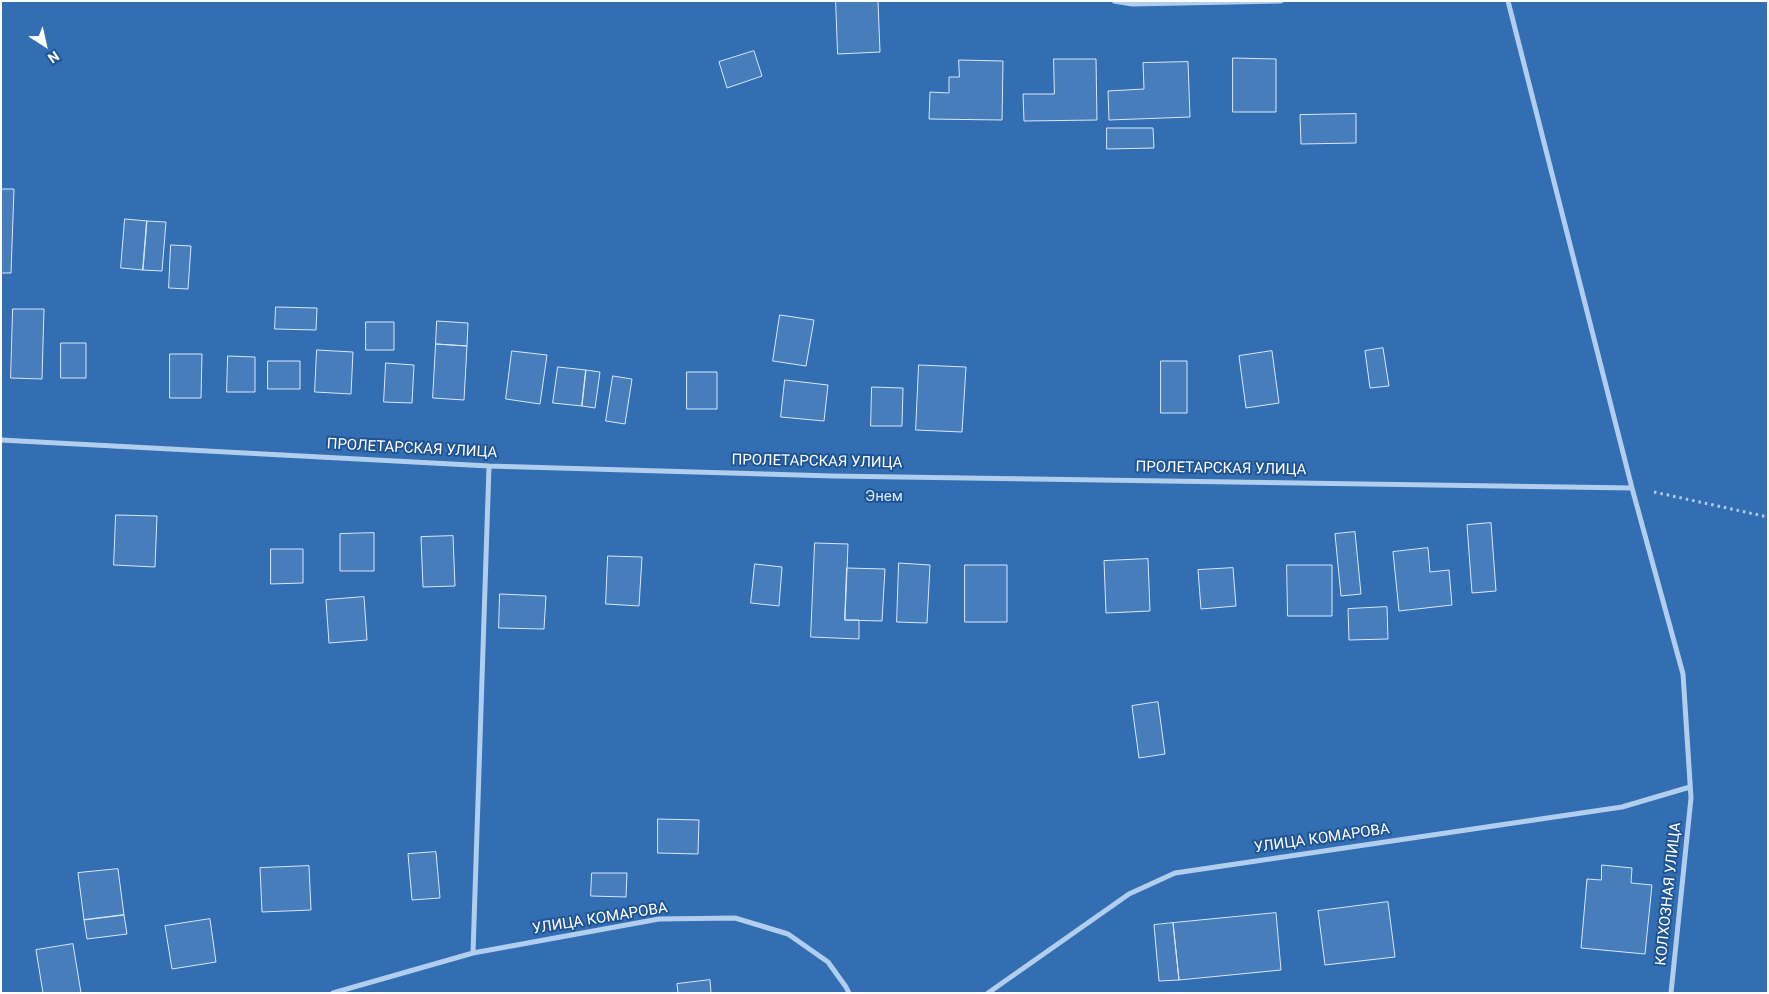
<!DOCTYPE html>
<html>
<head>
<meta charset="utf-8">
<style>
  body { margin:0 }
  #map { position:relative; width:1769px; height:994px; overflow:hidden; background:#1f5493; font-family:Roboto,sans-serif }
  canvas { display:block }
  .frame { position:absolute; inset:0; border:2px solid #fff; pointer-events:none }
  .north { position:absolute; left:20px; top:20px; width:50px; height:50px; -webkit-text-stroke:4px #1f5493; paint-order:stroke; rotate:145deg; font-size:14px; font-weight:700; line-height:20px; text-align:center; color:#fff }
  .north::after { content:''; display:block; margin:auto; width:18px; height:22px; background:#fff; clip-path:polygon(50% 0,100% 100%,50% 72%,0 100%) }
</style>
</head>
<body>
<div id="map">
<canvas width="1769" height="994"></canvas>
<div class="frame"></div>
<div class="north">N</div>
</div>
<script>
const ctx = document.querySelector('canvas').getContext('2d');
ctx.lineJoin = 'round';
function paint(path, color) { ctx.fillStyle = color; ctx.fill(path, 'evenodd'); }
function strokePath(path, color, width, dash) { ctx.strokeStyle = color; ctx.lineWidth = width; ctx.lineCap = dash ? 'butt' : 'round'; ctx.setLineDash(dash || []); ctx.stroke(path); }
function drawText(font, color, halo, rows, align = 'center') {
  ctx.font = font + ' Roboto,sans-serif'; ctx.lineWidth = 4; ctx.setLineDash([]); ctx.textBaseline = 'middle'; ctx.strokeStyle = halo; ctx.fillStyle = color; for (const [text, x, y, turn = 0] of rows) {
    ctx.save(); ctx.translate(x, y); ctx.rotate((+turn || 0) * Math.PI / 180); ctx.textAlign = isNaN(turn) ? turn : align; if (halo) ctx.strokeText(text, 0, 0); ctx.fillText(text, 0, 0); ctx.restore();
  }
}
paint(new Path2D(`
  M1 1H1768V993H1Z`), '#326eb1');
const building = new Path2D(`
  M836 1H878L880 52 838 54Z
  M754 51 762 76 727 88 719 62Z
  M1233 58 1276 59V112H1233Z
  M1054 59H1096L1097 120 1024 121 1023 94H1054Z
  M959 60 1003 61 1002 120 929 119 930 92 949 93V77H959Z
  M1188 62 1190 117 1109 120 1108 91 1144 89 1143 63Z
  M1356 114V143L1301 144 1300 115Z
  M1107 128H1153L1154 148 1107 149Z
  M1 189H14L11 273H1Z
  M125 219 147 221 143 270 121 268Z
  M147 221 166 222 162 271 143 270Z
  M171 245 191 246 188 289 169 288Z
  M276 307 317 308 316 330 275 329Z
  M13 309H44L42 379 11 378Z
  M780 315 814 320 806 366 773 361Z
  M437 321 468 323 467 346 436 344Z
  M366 322H394V350H366Z
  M61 343H86V378H61Z
  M436 344 467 346 464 400 433 398Z
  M1383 348 1389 386 1370 388 1365 351Z
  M317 350 353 352 351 394 315 392Z
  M512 351 547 355 540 404 506 399Z
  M1272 351 1279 403 1246 408 1239 356Z
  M170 354H202L201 398H170Z
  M228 356 255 357V392H227Z
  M268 361H300V389H268Z
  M1161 361H1187V413H1161Z
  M386 363 414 365 412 403 384 402Z
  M919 365 966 367 962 432 916 430Z
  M558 367 586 370 582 406 553 403Z
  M586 370 600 372 595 408 582 406Z
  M687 372H717V409H687Z
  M613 376 632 379 625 424 606 421Z
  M785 380 828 385 824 421 781 417Z
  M872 387 903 388 902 426H871Z
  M116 515 157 516 155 567 114 565Z
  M1491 523 1496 591 1472 593 1467 525Z
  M1355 532 1361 594 1341 596 1335 534Z
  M374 533V571H340V534Z
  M453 536 455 586 423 587 421 537Z
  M815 543 848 544 845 620H859V639L811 637Z
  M1428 548 1430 572 1449 570 1452 605 1399 611 1393 552Z
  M271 549H303V583L271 584Z
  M608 556 642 557 639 606 606 604Z
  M1148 559 1150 611 1106 613 1104 561Z
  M899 563 930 565 927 623 897 622Z
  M755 564 782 567 779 606 751 603Z
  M965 565H1007V622H965Z
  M1287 565H1332V616H1288Z
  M847 568 885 569 882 621 845 620Z
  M1233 568 1236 606 1201 609 1198 570Z
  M500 594 546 596 544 629 499 628Z
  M364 597 367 640 329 643 326 600Z
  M1387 607 1388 639 1349 640 1348 609Z
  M1158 702 1165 754 1139 758 1132 706Z
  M658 819 699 820 698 854 658 853Z
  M436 852 440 898 412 900 408 854Z
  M1602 865 1632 868 1631 883 1652 885 1645 954 1581 948 1587 879 1601 880Z
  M309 866 311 910 262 912 260 868Z
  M118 869 124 915 84 920 78 873Z
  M592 873H627L626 897 591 896Z
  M1388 902 1395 957 1325 965 1318 911Z
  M1276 913 1281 970 1179 980 1173 923Z
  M124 915 127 934 87 939 84 920Z
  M210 919 216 962 172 969 165 926Z
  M1173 923 1179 980 1159 981 1154 925Z
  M73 944 81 993H43L36 950Z
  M710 980 711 993H678L677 984Z`);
paint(building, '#477dba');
strokePath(building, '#d7e8fa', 1);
strokePath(new Path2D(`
  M1654 492 1768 517`), '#b1ceee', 3, [2.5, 4]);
strokePath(new Path2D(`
  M1114 1 1132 4 1281 1
  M1508 1 1632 488 1683 674 1691 798 1671 993
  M1 440 489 466 833 476 1632 488
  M473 953 489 466
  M333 993 473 953 659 919 735 918 788 934 828 962 846 987 849 993
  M988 993 1129 894 1175 873 1622 807 1690 787`), '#b1ceee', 5);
drawText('15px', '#fff', '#1f5493', [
  ["ПРОЛЕТАРСКАЯ УЛИЦА",412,449,3],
  ["ПРОЛЕТАРСКАЯ УЛИЦА",817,462,1],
  ["ПРОЛЕТАРСКАЯ УЛИЦА",1221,469,1],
  ["УЛИЦА КОМАРОВА",1322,839,-8],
  ["КОЛХОЗНАЯ УЛИЦА",1669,894,-84],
  ["УЛИЦА КОМАРОВА",600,919,-9]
]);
drawText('15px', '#d7e8fa', '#1f5493', [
  ["Энем",884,497]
]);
</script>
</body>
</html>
